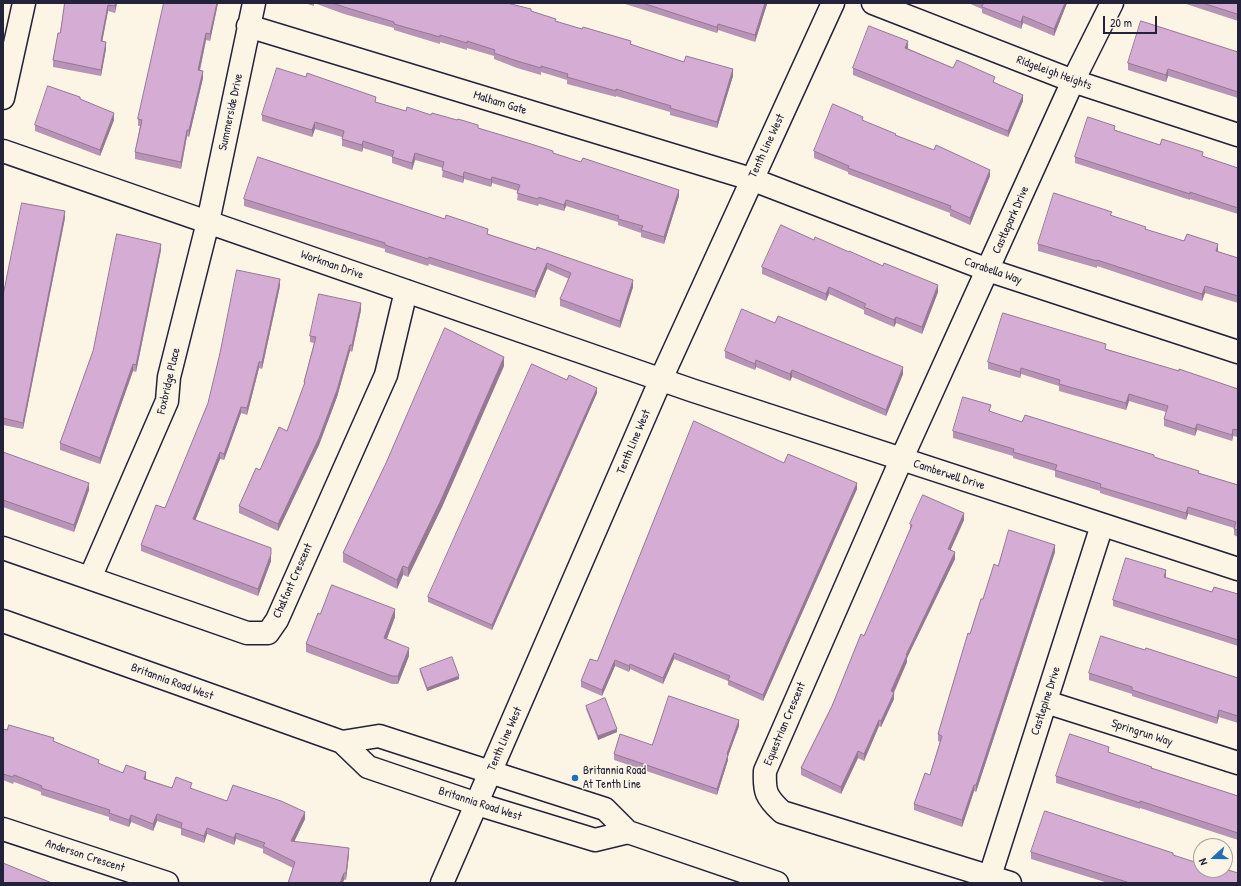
<!DOCTYPE html>
<html>
<head>
<meta charset="utf-8">
<style>
  body { margin:0 }
  #map { position:relative; width:1241px; height:886px; overflow:hidden; background:#fcf5e5; font-family:"Patrick Hand",sans-serif }
  canvas { display:block }
  .frame { position:absolute; inset:0; border:4px solid #22223b; pointer-events:none }
  .north { position:absolute; left:1193px; top:838px; width:40px; height:40px; box-sizing:border-box; background:#fcf5e5; border:1px solid #a5a1a1; border-radius:50%; rotate:249deg; font-size:11px; font-weight:700; line-height:16px; text-align:center; color:#22223b }
  .north::after { content:''; display:block; margin:auto; width:14px; height:18px; background:#1f6fb2; clip-path:polygon(50% 0,100% 100%,50% 72%,0 100%) }
  .scale { position:absolute; left:1103px; top:16px; width:54px; height:18px; box-sizing:border-box; border:2px solid #22223b; border-top:0; padding-left:5px; font-size:12px; line-height:14px; white-space:nowrap; color:#22223b; -webkit-text-stroke:3px #fcf5e5; paint-order:stroke }
</style>
</head>
<body>
<div id="map">
<canvas width="1241" height="886"></canvas>
<div class="frame"></div>
<div class="north">N</div>
<div class="scale">20 m</div>
</div>
<script>
const ctx = document.querySelector('canvas').getContext('2d');
ctx.lineJoin = 'round';
function strokePath(path, color, width, dash) { ctx.strokeStyle = color; ctx.lineWidth = width; ctx.lineCap = dash ? 'butt' : 'round'; ctx.setLineDash(dash || []); ctx.stroke(path); }
function paint(path, color) { ctx.fillStyle = color; ctx.fill(path, 'evenodd'); }
function drawText(font, color, halo, rows, align = 'center') {
  ctx.font = font + ' "Patrick Hand",sans-serif'; ctx.lineWidth = 3; ctx.setLineDash([]); ctx.textBaseline = 'middle'; ctx.strokeStyle = halo; ctx.fillStyle = color; for (const [text, x, y, turn = 0] of rows) {
    ctx.save(); ctx.translate(x, y); ctx.rotate((+turn || 0) * Math.PI / 180); ctx.textAlign = isNaN(turn) ? turn : align; if (halo) ctx.strokeText(text, 0, 0); ctx.fillText(text, 0, 0); ctx.restore();
  }
}
const minor = new Path2D(`
  M873 3 1073 81 1238 135
  M248 26 751 179 988 270 1238 352
  M3 98 24 3
  M3 151 691 390 1238 569
  M3 548 247 633H268L277 620 386 375 406 291
  M90 578 167 401 169 377 208 222 254 3
  M1046 702 1238 763
  M3 829 167 883
  M990 876 1102 525
  M442 883 661 379 833 3
  M1010 883 782 812C766 797 764 792 765 771L901 460 1073 81 1112 3`);
const major = new Path2D(`
  M3 621 342 742 368 767 477 804 595 840 628 832
  M342 742 379 736 490 772 605 809 628 832 777 883`);
strokePath(minor, '#22223b', 25);
strokePath(major, '#22223b', 25);
strokePath(minor, '#fcf5e5', 22);
strokePath(major, '#fcf5e5', 22);
paint(new Path2D(`
  M65 3H117L115 13 108 11 102 42 106 49 101 76 53 67V60L60 33Z
  M164 3H218L210 41 206 40 200 71 203 78 189 137 187 136 181 169 135 159V152L140 126H138V119Z
  M304 3H507L531 11 556 21 684 62 733 76 717 128 670 115V112L616 96V97L567 84V80L541 72V75L517 68 494 59V56L467 48V50L440 42V44L394 30V28L344 14 314 3V6Z
  M622 3H767V4L755 42 718 30 717 33Z
  M968 3H1067L1054 36 1023 23 1021 29 982 13V9Z
  M1183 3H1238V21Z
  M907 48 953 68 995 83 1023 101 1008 137 853 75V68L908 48Z
  M1238 52V98L1168 76 1166 82 1128 70V63Z
  M376 102 406 111 431 115 478 128 553 153 679 196 664 244 641 237V233L618 225V222L566 206 564 211 539 204 538 206 517 200 518 191 492 183 491 187 464 179 463 183 442 177 443 168 415 160 412 170 392 163V157L363 148 362 152 342 146V137L315 129 312 137 262 121V115Z
  M114 120 100 156 35 131V125Z
  M863 121 990 176 970 225 950 216V213L848 174V172L814 158V151Z
  M1115 130 1160 145 1203 157 1238 168V214L1190 199V200L1075 163V157Z
  M244 199 488 234 536 250 633 287 620 328 560 306V299L569 279 547 269 535 298 429 264 428 266 385 252V249L244 206Z
  M1112 216 1146 230 1184 241 1218 250V252L1238 258V303L1205 293 1202 301 1097 266V268L1038 251V244Z
  M65 218 23 429 3 425V296Z
  M814 240 938 292 922 334 896 323 894 327 864 314V310L829 294 826 301 762 274V267Z
  M161 250 136 372 133 371 100 464 60 450V443Z
  M280 286 262 369 259 368 247 415 241 413 224 460 220 459 195 520 271 561 258 596 141 551V545L165 508Z
  M361 310 352 352 350 351 337 397 319 445 278 531 239 513V506L260 470 287 431 304 386V382L314 343 310 342V336Z
  M1106 349 1238 389V437L1233 436 1232 441 1197 430 1195 436 1164 426V419L1166 412 1129 401 1126 410 1059 391V386L1021 374 1020 378 988 369V362Z
  M725 351 903 374 886 416 792 377 790 381 756 367 755 370 725 358Z
  M504 366 442 507 408 577 403 575 397 589 343 562V553Z
  M597 393 492 630 428 602V597Z
  M991 412 1022 422 1154 457 1199 473 1238 485V537L1234 535V528L1188 514 1186 520 1100 493V491L1055 477V471L1013 458V456L953 438V431Z
  M3 452 89 490 74 532 3 507Z
  M784 463 857 489 763 701 728 685V681L674 659 663 684 630 669 629 672 615 666 602 696 581 687V681L597 661Z
  M964 520 950 550 955 559 907 658V662L894 693V699L881 727 879 726 864 761 858 758 841 794 801 775V768L832 706 864 636 910 531V524Z
  M1055 552 976 792 974 791 962 827 914 810V804L930 775 940 742 938 741V734L970 634 983 599 998 566Z
  M1166 577V578L1212 592 1238 594V646L1113 606V600Z
  M320 614 395 617 387 639 409 656 398 684H392L306 652V644Z
  M1145 650 1238 678V723L1219 717 1217 724 1132 696V694L1089 680V673Z
  M420 669 459 679 427 691 420 672Z
  M586 706 617 732 598 740 586 709Z
  M739 726 728 756V760L717 795 614 760V754L652 745Z
  M3 729 54 741 99 764 123 773 146 779 172 788 192 789 227 801 305 819 294 842 349 854 346 880 293 868 263 853V849L236 839 234 845 207 834 204 843 181 835V829L157 821 153 831 131 822 129 827 109 820V817L41 795V792L14 782 13 784 3 780Z
  M1109 753 1152 768 1238 796V840L1140 808V809L1056 783V776Z
  M1031 852 1173 855 1238 883H1108L1031 859Z`), '#b794b5');
paint(new Path2D(`
  M115 3H117L115 13Z
  M217 3H218L210 41V34Z
  M765 3H767V4L755 42V35Z
  M1065 3H1067L1054 36V29Z
  M108 5V11L101 48V41Z
  M1023 16V23L1021 29V22Z
  M718 24V30L717 33V27Z
  M206 33V40L198 77V70Z
  M908 41V48L905 54V48Z
  M106 42V49L101 76V70Z
  M733 69V76L717 128V122Z
  M1168 69V76L1166 82V75Z
  M203 71V78L189 137V130Z
  M1023 95V101L1008 137V131Z
  M114 113V120L100 156V150Z
  M315 122V129L312 137V130Z
  M187 130V136L181 169V162Z
  M363 141V148L362 152V145Z
  M415 153V160L412 170V163Z
  M990 170V176L970 225V218Z
  M464 172V179L463 183V177Z
  M492 177V183L491 187V180Z
  M679 190V196L664 244V237Z
  M566 200V206L564 211V205Z
  M65 211V218L23 429V423Z
  M161 244V250L136 372V365Z
  M1218 244V250L1216 258V251Z
  M547 263V269L535 298V291Z
  M280 279V286L262 369V362Z
  M633 280V287L620 328V321Z
  M938 285V292L922 334V327Z
  M1205 286V293L1202 301V294Z
  M829 287V294L826 301V294Z
  M361 303V310L352 352V345Z
  M896 317V323L894 327V320Z
  M350 345V351L337 397 319 445 278 531V524Z
  M504 357V366L442 507 408 577V568Z
  M756 360V367L755 370V364Z
  M259 362V368L247 415V408Z
  M133 364V371L100 464V458Z
  M903 367V374L886 416V410Z
  M1021 368V374L1020 378V372Z
  M792 370V377L790 381V374Z
  M597 388V393L492 630V625Z
  M1129 394V401L1126 410V403Z
  M241 407V413L224 460V454Z
  M1197 424V430L1195 436V429Z
  M1233 429V436L1232 441V435Z
  M220 452V459L193 526V519Z
  M89 483V490L74 532V525Z
  M857 483V489L763 701V695Z
  M1188 507V514L1186 520V513Z
  M964 513V520L948 556V549Z
  M1055 545V552L976 792V785Z
  M955 552V559L907 658V662L891 698V691L906 655Z
  M271 554V561L258 596V589Z
  M403 566V575L397 589V580Z
  M1166 570V577L1164 584V577Z
  M395 609V617L384 646V638Z
  M409 648V656L398 684V676Z
  M674 653V659L663 684V678Z
  M615 660V666L602 696V690Z
  M630 664V669L629 672V666Z
  M459 676V679L427 691V688Z
  M894 693V699L881 727V721Z
  M1219 710V717L1217 724V718Z
  M739 720V726L728 756V760L717 795V789L727 754Z
  M879 720V726L864 761V754Z
  M617 729V732L598 740V736Z
  M858 751V758L841 794V787Z
  M146 772V779L144 785V779Z
  M974 785V791L962 827V820Z
  M305 812V819L291 848V841Z
  M157 814V821L153 831V824Z
  M131 815V822L129 827V820Z
  M207 828V834L204 843V836Z
  M236 833V839L234 845V838Z
  M349 848V854L346 880V873Z
  M344 873V880L343 883H340Z`), '#957894');
const building = new Path2D(`
  M65 3H115V6L108 5 101 41 106 42 101 70 53 60 58 33H60Z
  M164 3H217L210 34 206 33 198 70 203 71 189 130H187L181 162 135 152 142 120 138 119Z
  M333 3H507L531 9V11L556 19 555 21 582 29 583 27 631 41 630 44 684 62 686 56 733 69 717 122 670 108 671 106 616 89V91L567 77 568 74 541 66V68L517 61 494 53 495 50 467 41V43L440 35V37L394 24V22L344 7Z
  M643 3H765L755 35 718 24 717 27Z
  M984 3H1065L1054 29 1023 16 1021 22 982 7Z
  M1203 3H1238V14Z
  M1141 21 1238 52V92L1168 69 1166 75 1128 63Z
  M869 26 908 41 905 48 953 68 957 60 995 77 993 82 1023 95 1008 131 853 68Z
  M277 68 306 77 307 73 376 97 375 102 406 111 407 107 431 115 432 113 457 120 458 119 478 125V128L528 143 553 151V153L581 162 583 158 679 190 664 237 641 230 643 226 618 219 619 216 566 200 564 205 539 197 538 199 517 193 520 185 492 177 491 180 464 172 463 177 442 170 444 162 415 153 412 163 392 157 394 151 363 141 362 145 342 139 344 131 315 122 312 130 262 115Z
  M48 86 80 97V99L114 113 100 150 35 125Z
  M833 104 863 117 862 120 896 134 895 135 934 150 936 145 990 170 970 218 950 209 951 206 848 168 849 166 814 151Z
  M1088 117 1115 126 1114 130 1160 145 1162 139 1203 152 1202 156 1238 168V208L1190 192V194L1075 157Z
  M258 157 445 219 446 215 488 229 487 234 536 250 537 247 633 280 620 321 560 299 571 273 547 263 535 291 429 257 428 259 385 245V243L244 199Z
  M1054 193 1112 212 1110 215 1146 227 1145 229 1184 241 1187 234 1218 244 1216 251 1238 258V296L1205 286 1202 294 1097 260V261L1038 244Z
  M22 203 65 211 23 423 3 418V296Z
  M781 225 814 240 815 237 849 252V251L883 266 884 263 938 285 922 327 896 317 894 320 864 307 866 304 829 287 826 294 762 267Z
  M117 234 161 244 136 365 133 364 100 458 60 443 93 351Z
  M237 270 280 279 262 362H259L247 408 241 407 224 454 220 452 193 519 271 548V554L258 589 141 545 156 505 165 508 208 403 220 353Z
  M319 294 361 303 352 345H350L337 390 319 438 278 524 239 506 256 468 260 470 279 427 287 431 305 382H304L316 337 310 336Z
  M742 309 775 323 778 316 903 367 886 410 792 370 790 374 756 360 755 364 725 351Z
  M1003 313 1106 344 1105 349 1179 371V369L1238 389V430L1233 429 1232 435 1197 424 1195 429 1164 419 1168 406 1129 394 1126 403 1059 384 1060 380 1021 368 1020 372 988 362Z
  M445 328 504 357 442 498 408 568 403 566 397 580 343 553 386 463Z
  M532 364 567 380 569 375 597 388 492 625 428 597Z
  M963 397 991 405 989 411 1022 422 1025 415 1154 455V457L1199 471 1198 473 1238 485V530L1234 529 1236 522 1188 507 1186 513 1100 487 1101 484 1055 470 1057 465 1013 452 1014 449 953 431Z
  M694 421 784 463 788 454 857 483 763 695 728 680 730 676 674 653 663 678 630 664 629 666 615 660 602 690 581 681 590 659 597 661Z
  M3 452 89 483 74 525 3 500Z
  M923 495 964 513 948 549 955 552 906 655H907L891 691 894 693 881 721 879 720 864 754 858 751 841 787 801 768 832 706 861 634 864 636 912 525 910 524Z
  M1009 530 1055 545 976 785H974L962 820 914 804 925 773 930 775 942 736 938 734 968 633 970 634 981 599H983L994 564 998 566Z
  M1126 558 1166 570 1164 577 1212 592 1214 587 1238 594V640L1113 600Z
  M332 585 395 609 384 638 409 648 398 676H392L306 644 318 613 320 614Z
  M1101 636 1145 650 1146 648 1238 678V716L1219 710 1217 718 1132 690V687L1089 673Z
  M452 657 459 676 427 688 420 669Z
  M669 696 739 720 727 754 728 755 717 789 614 754 620 734 652 745Z
  M605 698 617 729 598 736 586 706Z
  M9 725 54 738 53 741 99 760 98 763 123 773 126 765 146 772 144 779 172 788 176 777 192 783 190 788 227 801 233 785 281 801 305 812 291 841 349 848 346 873H344L340 883H288L295 862 263 846 265 843 236 833 234 838 207 828 204 836 181 828 182 823 157 814 153 824 131 815 129 820 109 813 110 810 41 788 42 786 14 775 13 777 3 774V729L7 730Z
  M1070 734 1109 747 1108 752 1152 767 1151 768 1238 796V833L1140 801V803L1056 776Z
  M1045 811 1173 853V855L1201 864V870H1225V869L1238 873V883H1130L1031 852Z
  M3 863 52 883H3Z`);
paint(building, '#d5acd3');
strokePath(building, '#957894', 1);
for (const [x, y, r, color] of [
  [575,778,4,"#1f6fb2"]
]) { const dot = new Path2D(); dot.arc(x, y, r, 0, 2 * Math.PI); ctx.fillStyle = color; ctx.fill(dot); strokePath(dot, '#fcf5e5', 1.5); }
drawText('12px', '#22223b', '#fcf5e5', [
  ["Ridgeleigh Heights",1054,73,20],
  ["Malham Gate",500,103,17],
  ["Summerside Drive",231,112,-78],
  ["Tenth Line West",767,146,-65],
  ["Castlepark Drive",1011,220,-66],
  ["Workman Drive",332,265,19],
  ["Carabella Way",993,271,19],
  ["Foxbridge Place",169,381,-77],
  ["Tenth Line West",634,442,-67],
  ["Camberwell Drive",949,475,18],
  ["Chalfont Crescent",293,581,-66],
  ["Britannia Road West",172,682,20],
  ["Castlepine Drive",1046,701,-72],
  ["Equestrian Crescent",785,724,-67],
  ["Springrun Way",1142,733,18],
  ["Tenth Line West",505,739,-66],
  ["Britannia Road West",480,804,18],
  ["Anderson Crescent",85,856,18]
]);
drawText('12px', '#22223b', '#fcf5e5', [
  ["Britannia Road",583,771],
  ["At Tenth Line",583,785]
], 'left');
</script>
</body>
</html>
